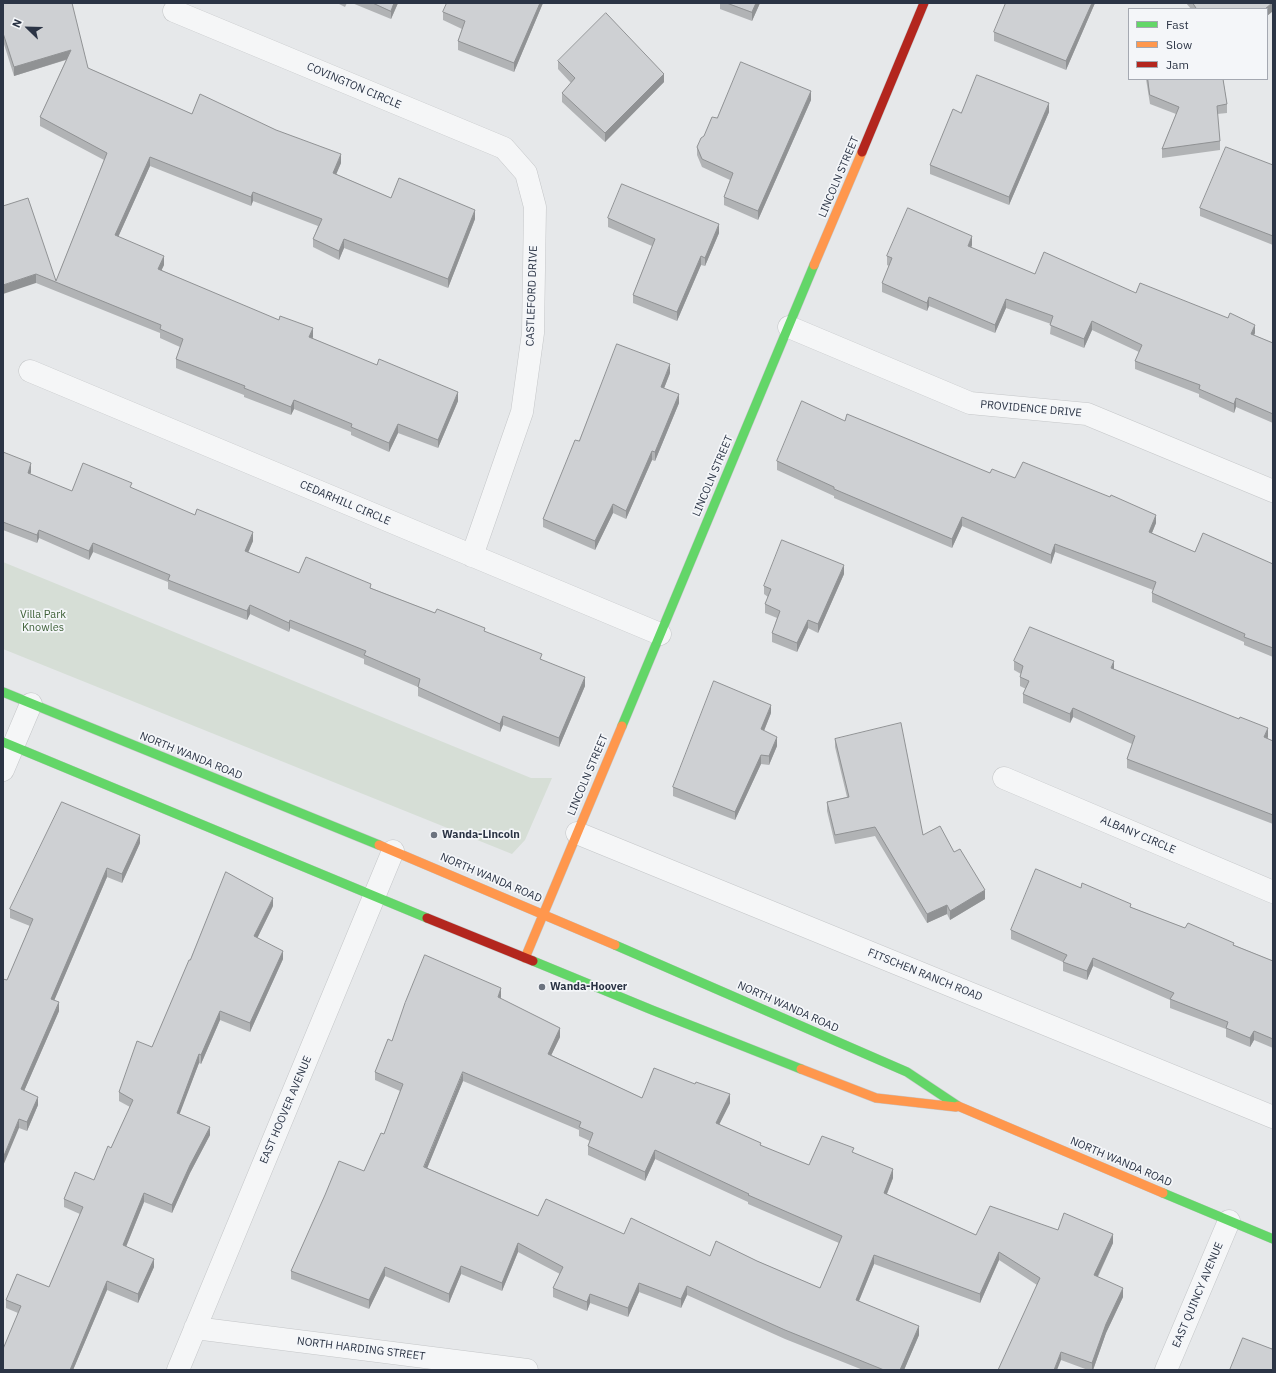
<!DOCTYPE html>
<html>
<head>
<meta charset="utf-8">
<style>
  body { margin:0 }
  #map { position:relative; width:1276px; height:1373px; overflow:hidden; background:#e6e8ea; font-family:"IBM Plex Sans",sans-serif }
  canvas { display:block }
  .frame { position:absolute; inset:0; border:4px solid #2b3445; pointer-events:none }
  .legend { position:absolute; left:1128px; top:8px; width:140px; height:72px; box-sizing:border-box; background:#f4f6f9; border:1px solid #a4a8b1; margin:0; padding:5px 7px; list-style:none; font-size:12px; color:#2b3445 }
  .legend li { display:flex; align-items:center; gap:8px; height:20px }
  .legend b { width:20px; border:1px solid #a4a8b1 }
  .north { position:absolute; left:8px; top:8px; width:40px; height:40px; -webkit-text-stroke:3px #f4f6f9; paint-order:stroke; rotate:293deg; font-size:11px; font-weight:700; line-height:16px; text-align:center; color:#2b3445 }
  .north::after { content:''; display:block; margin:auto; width:14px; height:18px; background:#2b3445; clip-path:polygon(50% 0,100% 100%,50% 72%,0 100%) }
</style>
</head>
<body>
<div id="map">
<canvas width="1276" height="1373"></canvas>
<div class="frame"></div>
<ul class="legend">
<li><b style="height:5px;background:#63d668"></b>Fast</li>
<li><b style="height:5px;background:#ff974d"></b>Slow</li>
<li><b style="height:5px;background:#b3261e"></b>Jam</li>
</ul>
<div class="north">N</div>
</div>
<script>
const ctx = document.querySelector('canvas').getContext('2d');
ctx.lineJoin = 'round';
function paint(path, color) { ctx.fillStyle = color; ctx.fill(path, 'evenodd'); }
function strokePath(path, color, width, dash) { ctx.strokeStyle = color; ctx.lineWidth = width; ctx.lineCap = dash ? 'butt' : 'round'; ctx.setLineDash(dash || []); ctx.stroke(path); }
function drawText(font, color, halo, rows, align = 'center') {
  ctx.font = font + ' "IBM Plex Sans",sans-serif'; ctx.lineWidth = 3.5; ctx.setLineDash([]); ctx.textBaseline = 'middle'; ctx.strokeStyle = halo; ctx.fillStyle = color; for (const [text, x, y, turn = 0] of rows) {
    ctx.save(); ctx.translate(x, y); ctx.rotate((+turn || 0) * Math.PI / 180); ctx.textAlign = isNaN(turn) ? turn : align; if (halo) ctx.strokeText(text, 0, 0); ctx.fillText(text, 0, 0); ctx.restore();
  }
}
paint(new Path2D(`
  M3 562 531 778H552L525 840 512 854 3 649Z`), '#d6ded6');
const street = new Path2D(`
  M174 11 504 148 526 173 535 207 533 333 522 412 472 556
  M789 327 970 403 1087 414 1273 491
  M30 371 660 634
  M3 770 31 704
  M1004 778 1273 892
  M577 833 1273 1117
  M195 1328 527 1370
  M178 1370 393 851
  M1166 1370 1229 1221`);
const fast = new Path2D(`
  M3 692 379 845
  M622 726 814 265
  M3 742 427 918
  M615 945 907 1072 958 1106
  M533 961 652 1010 801 1069
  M1163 1193 1273 1239`);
const slow = new Path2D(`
  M814 265 862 152
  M379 845 615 945
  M525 958 622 726
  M801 1069 876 1098 956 1107
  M958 1106 1163 1193`);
const jam = new Path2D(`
  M862 152 924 3
  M427 918 533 961`);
strokePath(street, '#c4c6c8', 23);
strokePath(fast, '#c4c6c8', 10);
strokePath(slow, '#c4c6c8', 10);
strokePath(jam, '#c4c6c8', 10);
strokePath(street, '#f5f6f7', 22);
strokePath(fast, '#63d668', 9);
strokePath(slow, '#ff974d', 9);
strokePath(jam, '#b3261e', 9);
paint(new Path2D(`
  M3 3 88 68 192 114 341 163 336 174 391 198 475 219 448 288 344 248 339 260 313 247V239L318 226 253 201 251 206 150 166 118 237 164 265 161 270 313 337 312 338 458 401 438 448 398 433 389 452 351 435V432L294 409 291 415 244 397V395L176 368V359L180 347 160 338V333L36 283 3 206 56 281 104 160 40 126V117L66 60 14 76 3 41Z
  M337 3H347L345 7Z
  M352 3H398L391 19Z
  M543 3 514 72 458 50V41L462 29 443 20V12Z
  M720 3H760L752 21 720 9Z
  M1095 3 1066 70 994 41V32Z
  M1186 3H1273V11L1267 16V9H1191Z
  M558 61 664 82 605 142 562 102V93L571 83 558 69Z
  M1146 79H1223L1227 104V113L1217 114 1220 141V150L1162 158V149L1176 114 1150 104Z
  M811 100 758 220 724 205V197L730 180 702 167 697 155V147L704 136 717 118Z
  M1049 112 1009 205 930 174V165L961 113Z
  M1273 165V245L1200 216V208Z
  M608 218 719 233 705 266 701 265 677 321 633 303V295L652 246 608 227Z
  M972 245 971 248 1035 274 1136 293 1255 333 1254 335 1273 343V423L1236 407 1234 413 1199 397V394L1135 369V361L1139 352 1092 330 1084 348 1050 334 1051 324 1006 308 995 333 929 306 927 311 882 292V283L889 266 887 265V256Z
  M670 373 664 388 679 403 655 461 652 460 626 519 613 513 595 550 543 527V519L579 441Z
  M845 421 990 473 1015 478 1156 523 1152 533 1195 552 1273 564V657L1244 645V642L1152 602V593L1153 590 1055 552 1051 564 962 526 952 548 834 498V496L777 470V461Z
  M3 452 31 472 30 474 72 491 132 488 253 541 248 552 299 573 371 588 435 613 485 632 542 660 585 686 559 747 503 725 500 732 418 696V687L364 664V659L290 628 289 632 250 614 247 620 168 589V582L93 552 89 560 39 538 37 543 3 530Z
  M844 574 818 633 808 628 797 652 772 642V633L777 618 765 613V604L768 597 764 594V586Z
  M1014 661 1114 669 1268 737 1267 738 1273 741V824L1127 768V759L1132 744 1073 717 1070 723 1023 703V694L1026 689 1020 686V677L1021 674 1014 670Z
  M771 713 764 731 777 746 769 765 761 764 735 820 673 796V787Z
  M835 739 923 835 954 852 985 899 950 920 947 914 927 923 875 836 835 844 827 811V802L847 797 835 747Z
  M140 843 122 883 107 877 54 1000 59 1011 24 1091 38 1105 27 1131 19 1128 7 980 30 926 10 918V909Z
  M1081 888 1185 928 1234 945 1273 961V1048L1254 1040 1250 1047 1226 1037V1029L1170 1008V1000L1093 966 1087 980 1063 971V962L1011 939V930Z
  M273 906 257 938 283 959 250 1032 220 1020 201 1064 199 1063 179 1114 210 1135 190 1173 172 1213 144 1202 126 1247 154 1267 138 1303 107 1290 73 1370H3L18 1313 6 1308V1300L49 1287 80 1214 64 1207V1199L94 1180 111 1148 130 1107 119 1101V1092L152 1047 190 960Z
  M501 997V999L560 1037 551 1055 642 1098 730 1103 719 1124 761 1146 809 1165 854 1153 893 1178 887 1194 976 1235 1058 1230 1113 1243 1098 1277 1123 1297 1106 1333 1093 1370H1088L1061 1360 1037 1285 999 1260 980 1303 874 1264 859 1301 919 1335 904 1370H863L785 1339 687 1295 681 1308 639 1292 628 1317 590 1303 587 1311 553 1297V1288L560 1274 518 1252 502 1291 461 1274 449 1303 385 1276 369 1309 291 1279V1271L364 1171 384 1134 400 1091 375 1080V1072L392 1041ZM463 1081 579 1130V1136L590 1141 588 1146V1155L645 1181 655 1159 748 1202V1204L839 1243 820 1288 757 1261 710 1256 624 1234 538 1216 427 1168Z`), '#b1b3b5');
paint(new Path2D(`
  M394 3H398L391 19V11Z
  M540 3H543L514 72V63Z
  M756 3H760L752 21V12Z
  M1092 3H1095L1066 70V61Z
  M1272 3H1273V11L1267 16V9H1265Z
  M71 50V58L14 76V67Z
  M664 74V82L605 142V133Z
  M811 91V100L758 220V211Z
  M1049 103V112L1009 205V197Z
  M341 154V163L333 182V173Z
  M150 157V166L115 244V235Z
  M253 192V201L251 206V197Z
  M475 210V219L448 288V279Z
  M719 224V233L705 266V258Z
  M972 236V245L968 255V246Z
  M344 239V248L339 260V251Z
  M164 256V265L158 278V269Z
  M701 256V265L677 321V312Z
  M36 274V283L3 294V285Z
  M929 297V306L927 311V303Z
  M1006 299V308L995 333V325Z
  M1092 321V330L1084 348V339Z
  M1255 325V333L1251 342V334Z
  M313 328V337L309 346V337Z
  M670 364V373L661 396V387Z
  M458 392V401L438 448V440Z
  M679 394V403L655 461V452Z
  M1236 398V407L1234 413V404Z
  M294 400V409L291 415V407Z
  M398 424V433L389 452V443Z
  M652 451V460L626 519V511Z
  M31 463V472L28 481V473Z
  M613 504V513L595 550V541Z
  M1156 515V523L1149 540V532Z
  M962 517V526L952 548V539Z
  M39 530V538L37 543V535Z
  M253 532V541L245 560V551Z
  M93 543V552L89 560V551Z
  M1055 544V552L1051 564V555Z
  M844 565V574L818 633V624Z
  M250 605V614L247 620V611Z
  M290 620V628L289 632V623Z
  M808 620V628L797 652V643Z
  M1114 661V670L1111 668Z
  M585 677V686L559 747V738Z
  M771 705V713L761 738V729Z
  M1073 708V717L1070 723V714Z
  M503 716V725L500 732V724Z
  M1268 728V737L1264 746V737Z
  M777 737V746L769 765V756Z
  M761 755V764L735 820V812Z
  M140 835V843L122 883V874Z
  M107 868V877L51 1008V999Z
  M985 890V899L950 920V911Z
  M273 898V906L254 945V936Z
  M947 905V914L927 923V914Z
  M283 951V959L250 1032V1023Z
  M1093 958V966L1087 980V971Z
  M501 988V997L498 1006V997Z
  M59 1002V1011L21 1098V1089Z
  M220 1011V1020L201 1064V1055Z
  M560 1028V1037L548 1062V1054Z
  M1254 1031V1040L1250 1047V1038Z
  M199 1054V1063L177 1121V1113Z
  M463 1072V1081L424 1176V1167Z
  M730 1094V1103L716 1131V1123Z
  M38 1097V1105L27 1131V1122Z
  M19 1119V1128L3 1166V1158Z
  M210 1127V1135L190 1173 172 1213V1205L190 1165Z
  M655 1150V1159L645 1181V1172Z
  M893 1169V1178L884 1201V1193Z
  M144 1193V1202L123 1254V1245Z
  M1113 1234V1243L1094 1284V1275Z
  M518 1243V1252L502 1291V1283Z
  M999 1252V1260L980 1303V1294Z
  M874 1255V1264L856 1308V1300Z
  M154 1259V1267L138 1303V1294Z
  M461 1266V1274L449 1303V1294Z
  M385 1267V1276L369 1309V1300Z
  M107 1281V1290L73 1370H70Z
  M639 1283V1292L628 1317V1308Z
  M687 1286V1295L681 1308V1299Z
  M1123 1288V1297L1106 1333 1093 1370H1092V1363L1106 1324Z
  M590 1294V1303L587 1311V1302Z
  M919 1326V1335L904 1370H900Z
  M1061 1352V1360L1057 1370H1054Z`), '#909294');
const building = new Path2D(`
  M3 3H72L88 68 192 114 200 94 276 130 341 154 333 173 391 198 399 178 475 210 448 279 344 239 339 251 313 239 322 219 253 192 251 197 150 157 115 235 164 256 158 269 279 320 280 316 313 328 309 337 377 365 379 359 458 392 438 440 398 424 389 443 351 427 352 424 294 400 291 407 244 388 245 386 176 359 183 339 160 329 161 325 36 274 3 285V206L28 198 56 281 107 153 40 117 71 50 14 67 3 33Z
  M373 3H394L391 11Z
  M447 3H540L514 63 458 41 465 21 443 12Z
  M727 3H756L752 12Z
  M1006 3H1092L1066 61 994 32Z
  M1193 3H1272L1265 9H1197Z
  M606 13 664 74 605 133 562 93 575 78 558 61Z
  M741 62 811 91 758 211 724 197 733 173 702 159 697 147 701 138 704 136 712 117 717 118Z
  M977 75 1049 103 1009 197 930 165 953 109 961 113Z
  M1148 79H1223L1227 104 1217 106 1220 141 1162 149 1179 107 1150 95Z
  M1226 147 1273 165V236L1200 208Z
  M622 184 719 224 705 258 701 256 677 312 633 295 655 239 608 218Z
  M908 208 972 236 968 246 1035 274 1044 252 1136 293 1140 283 1228 318 1230 313 1255 325 1251 334 1273 343V414L1236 398 1234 404 1199 389 1200 385 1135 361 1142 345 1092 321 1084 339 1050 325 1053 316 1006 299 995 325 929 297 927 303 882 283 892 258 887 256Z
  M617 344 670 364 661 387 679 394 655 452 652 451 626 511 613 504 595 541 543 519 575 440 579 441Z
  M802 401 845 421 847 414 990 473 992 469 1015 478 1023 462 1110 497 1111 495 1156 515 1149 532 1195 552 1203 533 1273 564V648L1244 637 1245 634 1152 593 1156 582 1055 544 1051 555 962 517 952 539 834 489V487L777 461Z
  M3 452 31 463 28 473 72 491 83 463 132 483 130 487 195 515 197 509 253 532 245 551 299 573 306 557 371 584 370 588 435 613 437 609 485 628 484 631 542 654 540 659 585 677 559 738 503 716 500 724 418 687 420 679 364 655 366 651 290 620 289 623 250 605 247 611 168 580 170 575 93 543 89 551 39 530 37 535 3 522Z
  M782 540 844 565 818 624 808 620 797 643 772 633 780 611 765 604 771 589 764 586Z
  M1030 627 1114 661 1111 668 1239 719 1240 717 1268 728 1264 737 1273 741V815L1127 759 1135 736 1073 708 1070 714 1023 694 1029 681 1020 677 1023 666 1014 661Z
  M714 681 771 705 761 729 777 737 769 756 761 755 735 812 673 787Z
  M901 723 923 835 940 826 954 852 960 849 985 890 950 911 947 905 927 914 875 827 835 835 827 802 849 797 835 739Z
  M62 802 140 835 122 874 107 868 51 999 59 1002 21 1089 38 1097 27 1122 19 1119 3 1158V979L7 980 33 919 10 909Z
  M1036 869 1081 888 1082 883 1131 904 1130 907 1185 928 1188 923 1234 943 1233 945 1273 961V1039L1254 1031 1250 1038 1226 1028 1228 1022 1170 999 1174 993 1093 958 1087 971 1063 962 1067 955 1011 930Z
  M226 872 273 898 254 936 283 951 250 1023 220 1011 201 1055 199 1054 177 1113 210 1127 190 1165 172 1205 144 1193 123 1245 154 1259 138 1294 107 1281 70 1370H3V1349L21 1306 6 1300 17 1274 49 1287 83 1207 64 1199 75 1172 94 1180 108 1146 111 1148 133 1100 119 1092 137 1041 152 1047 189 960H190Z
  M425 955 501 988 498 997 560 1028 548 1054 642 1098 654 1068 695 1084 696 1082 730 1094 716 1123 761 1143 760 1145 809 1165 822 1136 854 1148 852 1152 893 1169 884 1193 976 1235 990 1206 1058 1230 1064 1213 1113 1234 1094 1275 1123 1288 1106 1324 1092 1363 1061 1352 1054 1370H998L1040 1278 999 1252 980 1294 874 1255 856 1300 919 1326 900 1370H884L785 1330 687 1286 681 1299 639 1283 628 1308 590 1294 587 1302 553 1288 563 1267 518 1243 502 1283 461 1266 449 1294 385 1267 369 1300 291 1271 325 1195 339 1161 364 1171 381 1133 384 1134 403 1084 375 1072 388 1039 392 1041 405 1003ZM463 1072 581 1122 579 1127 593 1133 588 1146 645 1172 655 1150 749 1194 748 1195 842 1236 820 1288 757 1261 716 1241 710 1256 631 1218 624 1234 546 1199 538 1216 424 1167Z
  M1243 1338 1272 1349 1273 1346V1370H1230Z`);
paint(building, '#ced0d3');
strokePath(building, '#909294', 1);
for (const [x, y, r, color] of [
  [434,835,4,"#6c737f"],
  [542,987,4,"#6c737f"]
]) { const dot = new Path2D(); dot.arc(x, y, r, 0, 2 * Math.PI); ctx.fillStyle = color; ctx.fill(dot); strokePath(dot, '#f4f6f9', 1.5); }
drawText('11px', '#2b3445', '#f4f6f9', [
  ["COVINGTON CIRCLE",354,86,23],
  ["LINCOLN STREET",839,177,-67],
  ["CASTLEFORD DRIVE",532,296,-88],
  ["PROVIDENCE DRIVE",1031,409,5],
  ["LINCOLN STREET",713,476,-67],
  ["CEDARHILL CIRCLE",345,503,23],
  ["NORTH WANDA ROAD",191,756,22],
  ["LINCOLN STREET",588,775,-67],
  ["ALBANY CIRCLE",1138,835,23],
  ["NORTH WANDA ROAD",491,878,23],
  ["FITSCHEN RANCH ROAD",925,975,22],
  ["NORTH WANDA ROAD",788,1007,24],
  ["EAST HOOVER AVENUE",286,1110,-67],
  ["NORTH WANDA ROAD",1121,1162,23],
  ["EAST QUINCY AVENUE",1198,1295,-67],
  ["NORTH HARDING STREET",361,1349,7]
]);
drawText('11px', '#3f6138', '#f4f6f9', [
  ["Villa Park",43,615],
  ["Knowles",43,628]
]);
drawText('bold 11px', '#2b3445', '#f4f6f9', [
  ["Wanda-Lincoln",442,835],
  ["Wanda-Hoover",550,987]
], 'left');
</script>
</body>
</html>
